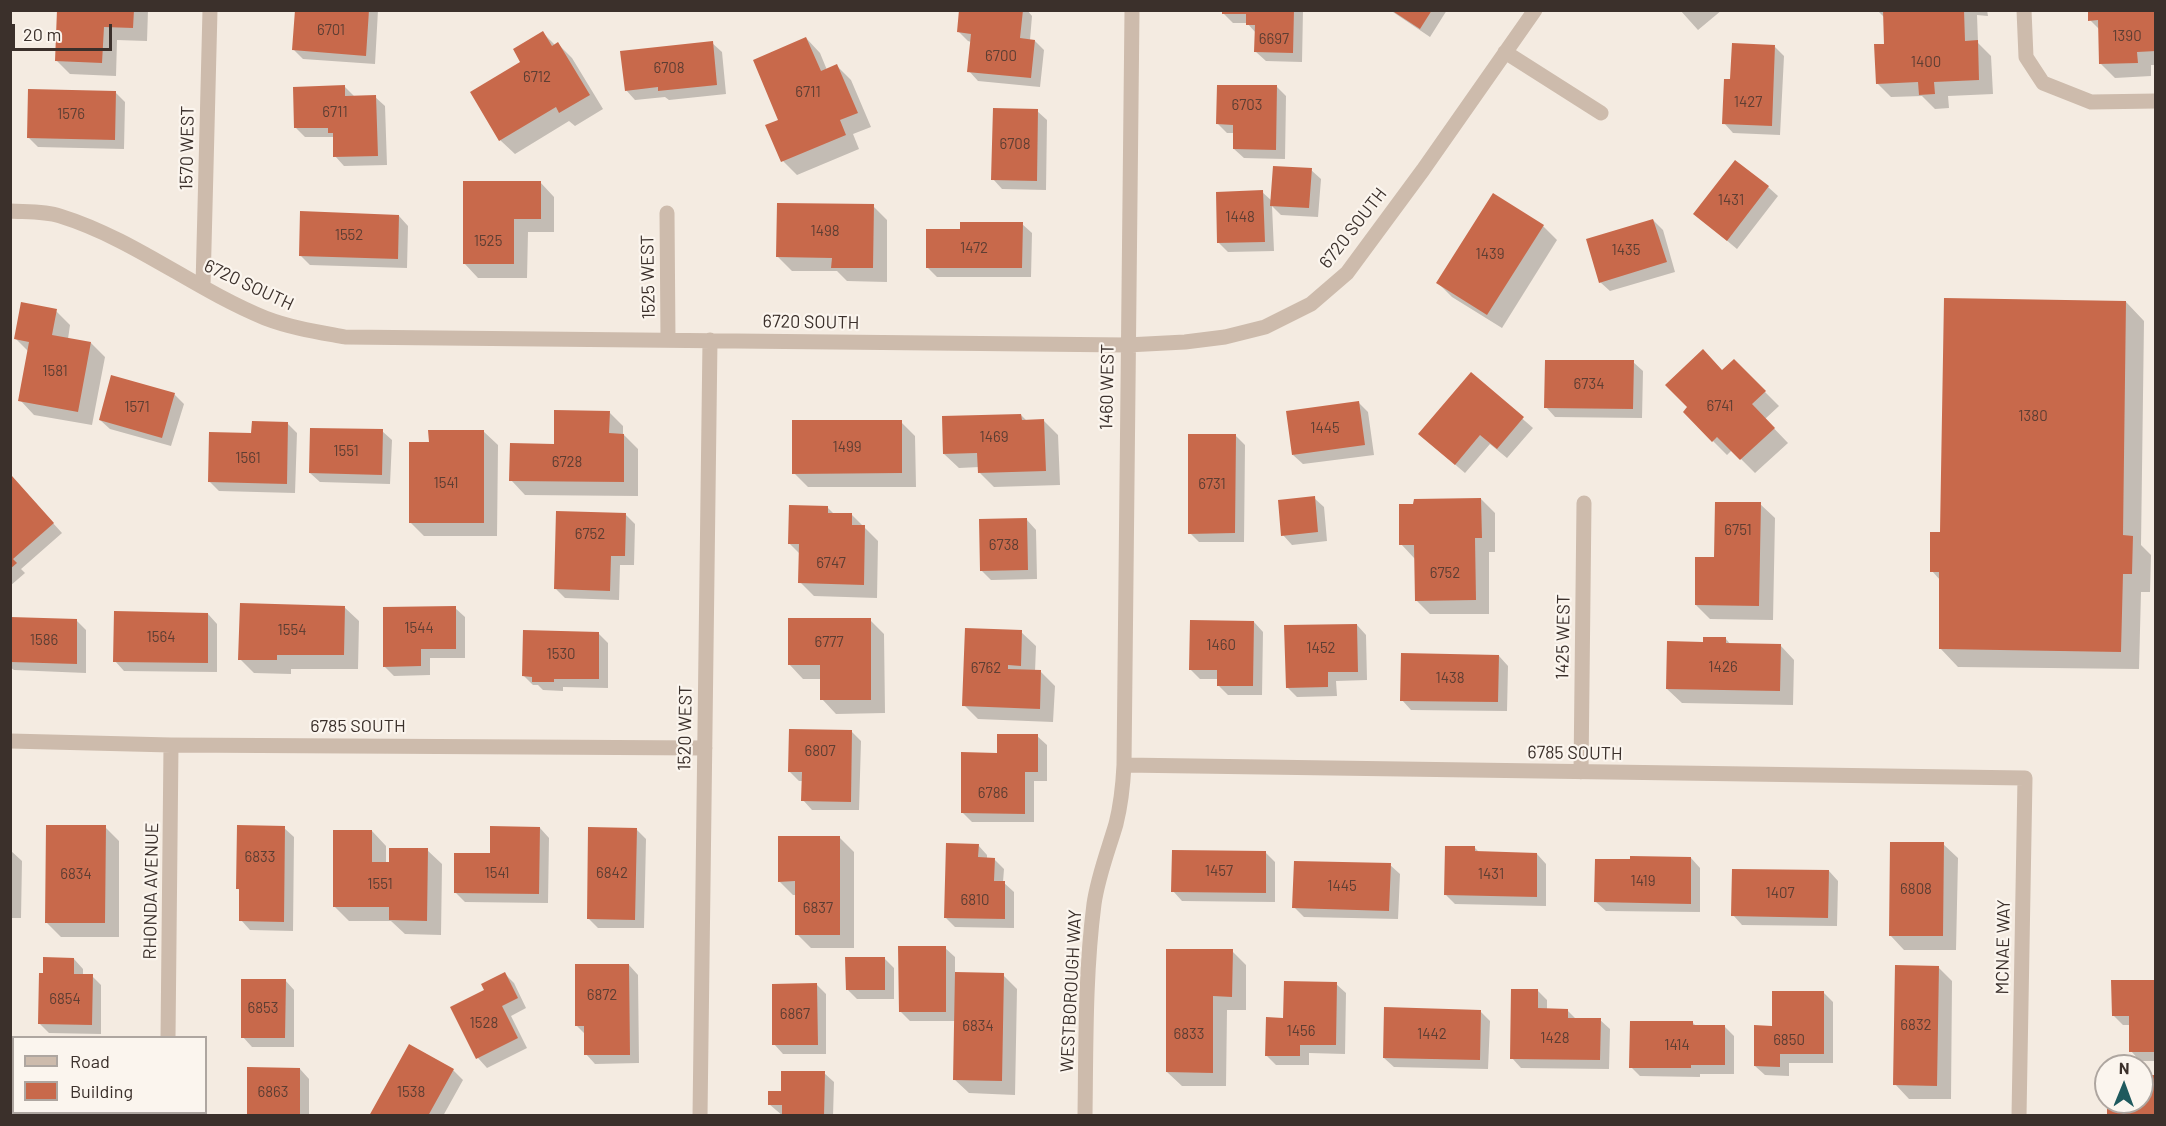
<!DOCTYPE html>
<html>
<head>
<meta charset="utf-8">
<style>
  body { margin:0 }
  #map { position:relative; width:2166px; height:1126px; overflow:hidden; background:#f4ebe1; font-family:Barlow,sans-serif }
  canvas { display:block }
  .frame { position:absolute; inset:0; border:12px solid #3b302b; pointer-events:none }
  .legend { position:absolute; left:12px; top:1036px; width:195px; height:78px; box-sizing:border-box; background:#fbf5ee; border:2px solid #aea6a0; margin:0; padding:8px 10px; list-style:none; font-size:18px; color:#3b302b }
  .legend li { display:flex; align-items:center; gap:12px; height:30px }
  .legend b { width:30px; border:2px solid #aea6a0 }
  .north { position:absolute; left:2094px; top:1054px; width:60px; height:60px; box-sizing:border-box; background:#fbf5ee; border:2px solid #aea6a0; border-radius:50%; rotate:1deg; font-size:16px; font-weight:700; line-height:24px; text-align:center; color:#3b302b }
  .north::after { content:''; display:block; margin:auto; width:21px; height:27px; background:#1f5a5e; clip-path:polygon(50% 0,100% 100%,50% 72%,0 100%) }
  .scale { position:absolute; left:12px; top:24px; width:100px; height:27px; box-sizing:border-box; border:3px solid #3b302b; border-top:0; padding-left:8px; font-size:18px; line-height:21px; white-space:nowrap; color:#3b302b; -webkit-text-stroke:4px #fbf5ee; paint-order:stroke }
</style>
</head>
<body>
<div id="map">
<canvas width="2166" height="1126"></canvas>
<div class="frame"></div>
<ul class="legend">
<li><b style="height:8px;background:#cdbbac"></b>Road</li>
<li><b style="height:16px;background:#c8694b"></b>Building</li>
</ul>
<div class="north">N</div>
<div class="scale">20 m</div>
</div>
<script>
const ctx = document.querySelector('canvas').getContext('2d');
ctx.lineJoin = 'round';
function paint(path, color) { ctx.fillStyle = color; ctx.fill(path, 'evenodd'); }
function strokePath(path, color, width, dash) { ctx.strokeStyle = color; ctx.lineWidth = width; ctx.lineCap = dash ? 'butt' : 'round'; ctx.setLineDash(dash || []); ctx.stroke(path); }
function drawText(font, color, halo, rows, align = 'center') {
  ctx.font = font + ' Barlow,sans-serif'; ctx.lineWidth = 4.5; ctx.setLineDash([]); ctx.textBaseline = 'middle'; ctx.strokeStyle = halo; ctx.fillStyle = color; for (const [text, x, y, turn = 0] of rows) {
    ctx.save(); ctx.translate(x, y); ctx.rotate((+turn || 0) * Math.PI / 180); ctx.textAlign = isNaN(turn) ? turn : align; if (halo) ctx.strokeText(text, 0, 0); ctx.fillText(text, 0, 0); ctx.restore();
  }
}
paint(new Path2D(`
  M58 10H148L147 41 117 40 116 76 70 74 56 60Z
  M297 10H378L375 64 303 59 294 50Z
  M960 10H1027L1032 16 1030 40 1035 41 1044 50 1040 87 978 81 969 71 971 42 968 41 958 31Z
  M1223 10H1303L1302 62 1266 61 1256 52V33L1247 23H1233L1223 13Z
  M1390 10H1447L1430 37Z
  M1680 10H1722L1698 30Z
  M1877 10H1987L1988 16 1977 15 1978 43 1991 56 1993 94 1948 96 1949 108 1935 109 1922 96 1891 97 1877 83 1885 45 1884 17Z
  M2156 10V65H2151V76L2115 78 2101 64 2100 30 2090 20Z
  M543 33 555 45 558 44 572 58 603 109 575 126 569 121 515 154 500 140 522 62Z
  M806 38 820 53 827 70 837 66 851 80 871 127 853 134 859 149 797 175 783 161 780 120Z
  M712 43 722 52 726 94 669 100 665 97 635 100 626 90Z
  M1775 47 1784 56 1780 135 1733 133 1724 123Z
  M345 87 354 96 375 97 385 106 387 165 344 166 335 156 334 137H305L296 128Z
  M1277 87 1286 96 1285 159 1244 158 1234 149V133H1227L1218 124Z
  M115 92 125 102 124 149 38 147 28 137Z
  M1037 111 1047 120 1046 190 1002 189 993 179Z
  M1311 170 1321 179 1318 217 1281 215 1272 206 1274 251 1228 252 1219 243 1262 192 1272 201Z
  M540 182 554 197V232H528L527 278H478L464 263Z
  M1768 187 1778 196 1737 249 1695 214Z
  M873 206 887 220V282L847 281 837 271H792L778 257Z
  M399 216 408 226 407 268 310 265 300 255Z
  M1653 220 1663 230 1675 272 1610 291 1600 282Z
  M1022 224 1032 233 1031 277H937L927 267 962 230Z
  M1543 226 1557 240 1502 328 1452 297 1438 283Z
  M2126 302 2144 321 2141 545 2151 555 2150 592H2141L2139 669 1958 667 1940 648 1941 581 1932 571 1942 534Z
  M56 311 70 325 68 339 91 343 105 357 92 425 34 415 20 400 29 352 16 339Z
  M1734 361 1779 406 1765 419 1788 443 1755 473 1732 450 1727 455 1713 441 1723 372Z
  M1633 362 1643 371 1642 418 1555 417 1546 407Z
  M1471 374 1533 428 1507 458 1490 444 1465 473 1430 443Z
  M174 394 184 404 171 446 110 429 100 420Z
  M1358 402 1368 412 1374 455 1303 464 1293 455Z
  M609 412 623 426V434L638 449V496L525 495 511 480 555 445Z
  M1021 415 1027 421H1044L1058 435 1060 485 994 487 980 473 979 467 959 468 944 454Z
  M901 422 915 436 916 487H808L794 473Z
  M287 423 297 433 295 493 219 491 209 481 253 435Z
  M382 431 392 440 390 484 320 482 310 473Z
  M483 431 498 445 497 536H424L410 522 430 444Z
  M1235 435 1245 445 1244 542H1199L1190 533Z
  M12 478 62 533 21 569 25 573 10 586Z
  M1314 498 1324 507 1327 541 1292 545 1283 535Z
  M1481 499 1495 513V552H1489V614H1430L1416 600 1415 559 1401 544Z
  M1760 504 1775 518 1773 620 1710 619 1696 605Z
  M828 508 834 514 852 515 878 541 877 598 814 596 800 582V554L789 543Z
  M625 514 635 524 634 565H620L619 600 565 598 556 589Z
  M1027 520 1036 530 1037 579 991 580 981 570Z
  M344 607 359 621 358 669H291V674L254 673 240 659Z
  M455 608 465 617V658H430V675L394 676 384 666Z
  M208 614 217 624V672L124 671 115 661Z
  M10 619 76 620 86 630V673L14 670 10 667Z
  M870 620 884 634 885 713 836 714 822 699 821 679H803L789 664Z
  M1254 622 1263 632 1262 695H1228L1219 686V679H1200L1190 669Z
  M1357 625 1366 635 1367 680 1336 681 1337 696 1297 697 1287 687Z
  M1021 632 1036 646 1035 672H1041L1055 686 1053 722 978 719 964 705Z
  M599 634 608 643V688L563 687V691L543 690 538 685H533L524 676Z
  M1726 639 1731 645H1780L1794 660 1793 705 1682 703 1667 689Z
  M1499 656 1508 666 1507 711 1411 710 1402 700Z
  M851 731 861 741 859 810H812L803 800V781H799L789 771Z
  M1037 736 1047 745V781H1034V822H972L962 812 999 754Z
  M105 827 119 841V937H61L47 923Z
  M284 828 294 837 293 931 250 930 241 920V891L237 888Z
  M540 828 549 838 548 903 465 902 455 892 492 854Z
  M636 829 646 839 644 928H598L588 918Z
  M372 831 386 846V863L427 850 442 864 441 935 405 934 391 921H349L334 906Z
  M840 838 854 852V948H811L797 934V895H793L779 881Z
  M1943 844 1958 858 1956 950H1904L1890 935Z
  M978 845 987 855V859H994L1004 869 1003 882 1014 892V928L955 927 946 918Z
  M1475 848 1480 853 1537 854 1546 864V906L1455 904 1446 895Z
  M10 850 22 861 21 918H10Z
  M1265 852 1275 862V902L1182 901 1173 891Z
  M1691 858 1700 868V912L1606 911 1596 902Z
  M1390 865 1400 874 1398 919 1304 917 1294 907Z
  M1829 871 1838 881 1837 926 1742 925 1733 915Z
  M945 948 955 957V974L1003 975 1017 989 1015 1095 969 1093 954 1079 956 1021H910L900 1011Z
  M1232 951 1246 965V1010H1227L1226 1086H1182L1167 1072Z
  M884 958 894 968V999H857L847 989Z
  M74 959 83 969V975L92 976 101 985V1034L49 1033 40 1024Z
  M629 965 638 975 639 1063 595 1064 586 1054V1035L577 1026Z
  M1938 967 1952 981 1951 1099H1909L1895 1084Z
  M505 974 514 983 526 1008 511 1016 527 1048 487 1068 478 1058 452 1008 486 990Z
  M285 980 294 990V1047H252L243 1037Z
  M2156 982V1061H2140L2131 1051V1025H2123L2113 1015Z
  M1336 984 1346 993 1345 1054 1309 1053V1065H1276L1266 1055 1285 1019Z
  M817 985 826 994V1054H783L774 1044Z
  M1538 991 1547 1000V1010H1567L1576 1019 1600 1020 1610 1029 1609 1069 1521 1068 1512 1058Z
  M1824 993 1833 1002V1063H1789V1076L1765 1075 1755 1066 1773 1027Z
  M1480 1011 1490 1021 1488 1069 1394 1067 1384 1058Z
  M1692 1022 1696 1026 1725 1027 1734 1036V1074H1700V1077L1640 1076 1631 1067Z
  M409 1046 453 1070 463 1080 443 1116H370Z
  M300 1069 309 1079V1116H248Z
  M824 1073 834 1082 833 1116H783L769 1104 783 1092Z
  M15 1112H102L71 1114V1116H15Z`), '#0003');
paint(new Path2D(`
  M57 10H134L133 28 104 27 102 63 55 61Z
  M295 10H369L366 56 292 50Z
  M959 10H1023L1020 38 1035 40 1031 78 967 72 971 34 957 32Z
  M1222 10H1294L1293 53 1254 52 1255 25H1246V14H1222Z
  M1391 10H1432L1420 29Z
  M1883 10H1964L1965 41 1978 40 1979 80 1934 82 1935 94 1919 95 1918 82 1876 84 1874 44H1884Z
  M2088 10H2156V51L2137 52 2138 63 2099 64 2098 20 2088 21Z
  M543 31 552 46 558 42 590 95 559 113 556 107 499 141 470 92 520 62 513 49Z
  M806 37 821 71 837 64 858 113 840 120 846 135 781 162 765 125 778 120 753 60Z
  M713 41 717 85 658 91V87L625 91 620 51Z
  M1732 43 1775 45 1772 126 1722 124 1724 79H1730Z
  M345 85V96L376 95 378 156 333 157V133H328V128H294L293 87Z
  M1217 85H1277L1276 150 1233 149V125L1216 124Z
  M28 89 116 91 115 140 27 138Z
  M993 108 1038 109 1037 181 991 180Z
  M1735 160 1769 186 1727 241 1693 214Z
  M1273 166 1312 168 1309 208 1270 206Z
  M463 181H541V219H514V264H463Z
  M1263 190 1265 242 1217 243 1216 192Z
  M1493 193 1544 225 1487 315 1436 283Z
  M777 203 874 204 873 268H831L832 258 776 257Z
  M300 211 399 215 398 259 299 256Z
  M1653 219 1667 262 1599 283 1586 239Z
  M960 222H1023L1022 268H926V229H960Z
  M1944 298 2126 301 2123 535 2133 536 2132 574H2123L2121 652 1939 649V572H1930V532H1940Z
  M21 302 57 309 52 335 91 342 78 412 18 401 29 342 14 339Z
  M1703 349 1722 370 1734 359 1766 391 1752 404 1775 428 1740 460 1717 437 1712 442 1683 412 1687 407 1665 385Z
  M1545 360H1634L1633 409 1544 408Z
  M1471 372 1524 417 1497 449 1480 435 1455 465 1418 434Z
  M111 375 175 393 162 438 99 420Z
  M1359 401 1365 445 1292 455 1286 411Z
  M554 410 610 411 609 433 624 434V482L509 481 510 443 554 444Z
  M1021 414 1022 420 1044 419 1046 471 978 473 977 453 943 454 942 416Z
  M792 420H902V473L792 474Z
  M252 421 288 422 287 484 208 482 209 432 251 433Z
  M310 428 383 429 382 475 309 473Z
  M428 430H484V523H409V442H429Z
  M1188 434H1236L1235 533 1188 534Z
  M12 476 54 523 13 559 17 563 10 569Z
  M1315 496 1318 532 1281 536 1278 500Z
  M1481 498 1482 538H1475L1476 600 1415 601 1414 545H1399V504H1413L1414 499Z
  M1715 502H1761L1759 606 1695 605V557H1714Z
  M789 505 828 506V513H852V525H865L864 585 798 583 799 544H788Z
  M556 511 626 513 625 556H611L610 591 554 589Z
  M1027 518 1028 570 980 571 979 519Z
  M240 603 345 606 344 655H277V660H238Z
  M456 606V649H421V666L383 667V607Z
  M114 611 208 613V663L113 662Z
  M10 617 77 619V664L10 662Z
  M788 618H871V700H820V665H788Z
  M1190 620 1254 621 1253 686H1217V670H1189Z
  M1357 624 1358 672H1328V687L1286 688 1284 625Z
  M965 628 1022 630 1021 666 1008 665V669L1041 670 1040 709 962 706Z
  M523 630 599 632V679H554V682H532V677L522 676Z
  M1703 637H1726V643L1781 644 1780 691 1666 689 1667 641 1703 642Z
  M1401 653 1499 655 1498 702 1400 701Z
  M789 729 852 730 851 802 801 801 802 772H788Z
  M997 734H1038V772H1025V814L961 813V752L997 753Z
  M46 825H106L105 923H45Z
  M237 825 285 826 284 922 239 921V889H236Z
  M490 826 540 827 539 894 454 893V853H490Z
  M588 827 637 828 635 920 587 919Z
  M333 830H372V862H389V848H428L427 921 389 920V907H333Z
  M778 836H840V935H795V881L778 882Z
  M1890 842H1944L1943 936H1889Z
  M946 843 979 844 978 857 995 858 994 881H1005V919L944 918Z
  M1445 846H1475V851L1537 853V897L1444 895Z
  M1172 850 1266 851V893L1171 892Z
  M1630 856 1691 857V904L1594 902 1595 859H1630Z
  M1294 861 1391 863 1389 911 1292 908Z
  M1732 869 1829 870 1828 918 1731 916Z
  M898 946H946V1012H899Z
  M1166 949H1233L1232 997 1213 996V1073L1166 1072Z
  M43 957 74 958V974H93L92 1025 38 1024 39 973H43Z
  M845 957H885V990H846Z
  M575 964H629L630 1055H584V1026H575Z
  M1895 965 1939 966 1937 1086 1893 1085Z
  M505 972 518 998 502 1006 518 1038 476 1059 450 1007 484 990 481 984Z
  M955 972 1004 973 1002 1081 953 1080Z
  M241 979H286L285 1038H241Z
  M2111 980H2156V1052H2129V1016H2112Z
  M1284 981 1337 982 1336 1045H1300V1056H1265L1266 1017 1283 1018Z
  M817 983 818 1045H772V984Z
  M1511 989H1538V1008L1568 1009V1018H1601L1600 1060 1510 1059Z
  M1772 991H1824V1054H1780V1067L1754 1066V1025L1772 1026Z
  M1384 1007 1481 1010 1480 1060 1383 1058Z
  M1630 1021H1693V1025H1725V1065H1691V1068H1629Z
  M409 1044 454 1069 428 1116H369Z
  M247 1067 300 1068V1116H247Z
  M781 1071H825L824 1116H782V1105H768V1091H781Z
  M2142 1075H2156V1116H2107V1102H2142Z
  M13 1112H62V1116H13Z`), '#c8694b');
strokePath(new Path2D(`
  M2024 10 2026 57 2043 83 2091 102 2156 101
  M1505 52 1601 113
  M10 211C26 212 45 211 60 216 134 239 194 289 265 318 291 328 318 332 345 337L1127 345 1185 342 1225 337 1265 327 1311 304 1347 273 1423 170 1535 10
  M667 213 668 340
  M203 286 210 10
  M10 741 171 745 705 748
  M1124 765 2025 778 2019 1116
  M1581 772 1584 503
  M168 1038 171 745
  M168 1116V1112
  M700 1116 710 340
  M1085 1116C1086 1045 1085 974 1094 904 1098 876 1108 851 1116 824 1121 804 1123 785 1124 765L1132 10`), '#cdbbac', 15);
drawText('15px', '#5e3e33', null, [
  ["6701",331,30],
  ["1390",2127,36],
  ["6697",1274,39],
  ["6700",1001,56],
  ["1400",1926,62],
  ["6708",669,68],
  ["6712",537,77],
  ["6711",808,92],
  ["1427",1748,102],
  ["6703",1247,105],
  ["6711",335,112],
  ["1576",71,114],
  ["6708",1015,144],
  ["1431",1731,200],
  ["1448",1240,217],
  ["1498",825,231],
  ["1552",349,235],
  ["1525",488,241],
  ["1472",974,248],
  ["1435",1626,250],
  ["1439",1490,254],
  ["1581",55,371],
  ["6734",1589,384],
  ["6741",1720,406],
  ["1571",137,407],
  ["1380",2033,416],
  ["1445",1325,428],
  ["1469",994,437],
  ["1499",847,447],
  ["1551",346,451],
  ["1561",248,458],
  ["6728",567,462],
  ["1541",446,483],
  ["6731",1212,484],
  ["6751",1738,530],
  ["6752",590,534],
  ["6738",1004,545],
  ["6747",831,563],
  ["6752",1445,573],
  ["1544",419,628],
  ["1554",292,630],
  ["1564",161,637],
  ["1586",44,640],
  ["6777",829,642],
  ["1460",1221,645],
  ["1452",1321,648],
  ["1530",561,654],
  ["1426",1723,667],
  ["6762",986,668],
  ["1438",1450,678],
  ["6807",820,751],
  ["6786",993,793],
  ["6833",260,857],
  ["1457",1219,871],
  ["1541",497,873],
  ["6842",612,873],
  ["6834",76,874],
  ["1431",1491,874],
  ["1419",1643,881],
  ["1551",380,884],
  ["1445",1342,886],
  ["6808",1916,889],
  ["1407",1780,893],
  ["6810",975,900],
  ["6837",818,908],
  ["6872",602,995],
  ["6854",65,999],
  ["6853",263,1008],
  ["6867",795,1014],
  ["1528",484,1023],
  ["6832",1916,1025],
  ["6834",978,1026],
  ["1456",1301,1031],
  ["6833",1189,1034],
  ["1442",1432,1034],
  ["1428",1555,1038],
  ["6850",1789,1040],
  ["1414",1677,1045],
  ["6863",273,1092],
  ["1538",411,1092]
]);
drawText('18px', '#3b302b', '#fbf5ee', [
  ["1570 WEST",187,148,-89],
  ["6720 SOUTH",1353,228,-52],
  ["1525 WEST",648,277,-91],
  ["6720 SOUTH",249,285,25],
  ["6720 SOUTH",811,322,1],
  ["1460 WEST",1107,387,-89],
  ["1425 WEST",1563,637,-89],
  ["6785 SOUTH",358,726],
  ["1520 WEST",685,728,-89],
  ["6785 SOUTH",1575,753,1],
  ["RHONDA AVENUE",151,891,-89],
  ["MCNAE WAY",2003,947,-89],
  ["WESTBOROUGH WAY",1071,991,-87]
]);
</script>
</body>
</html>
